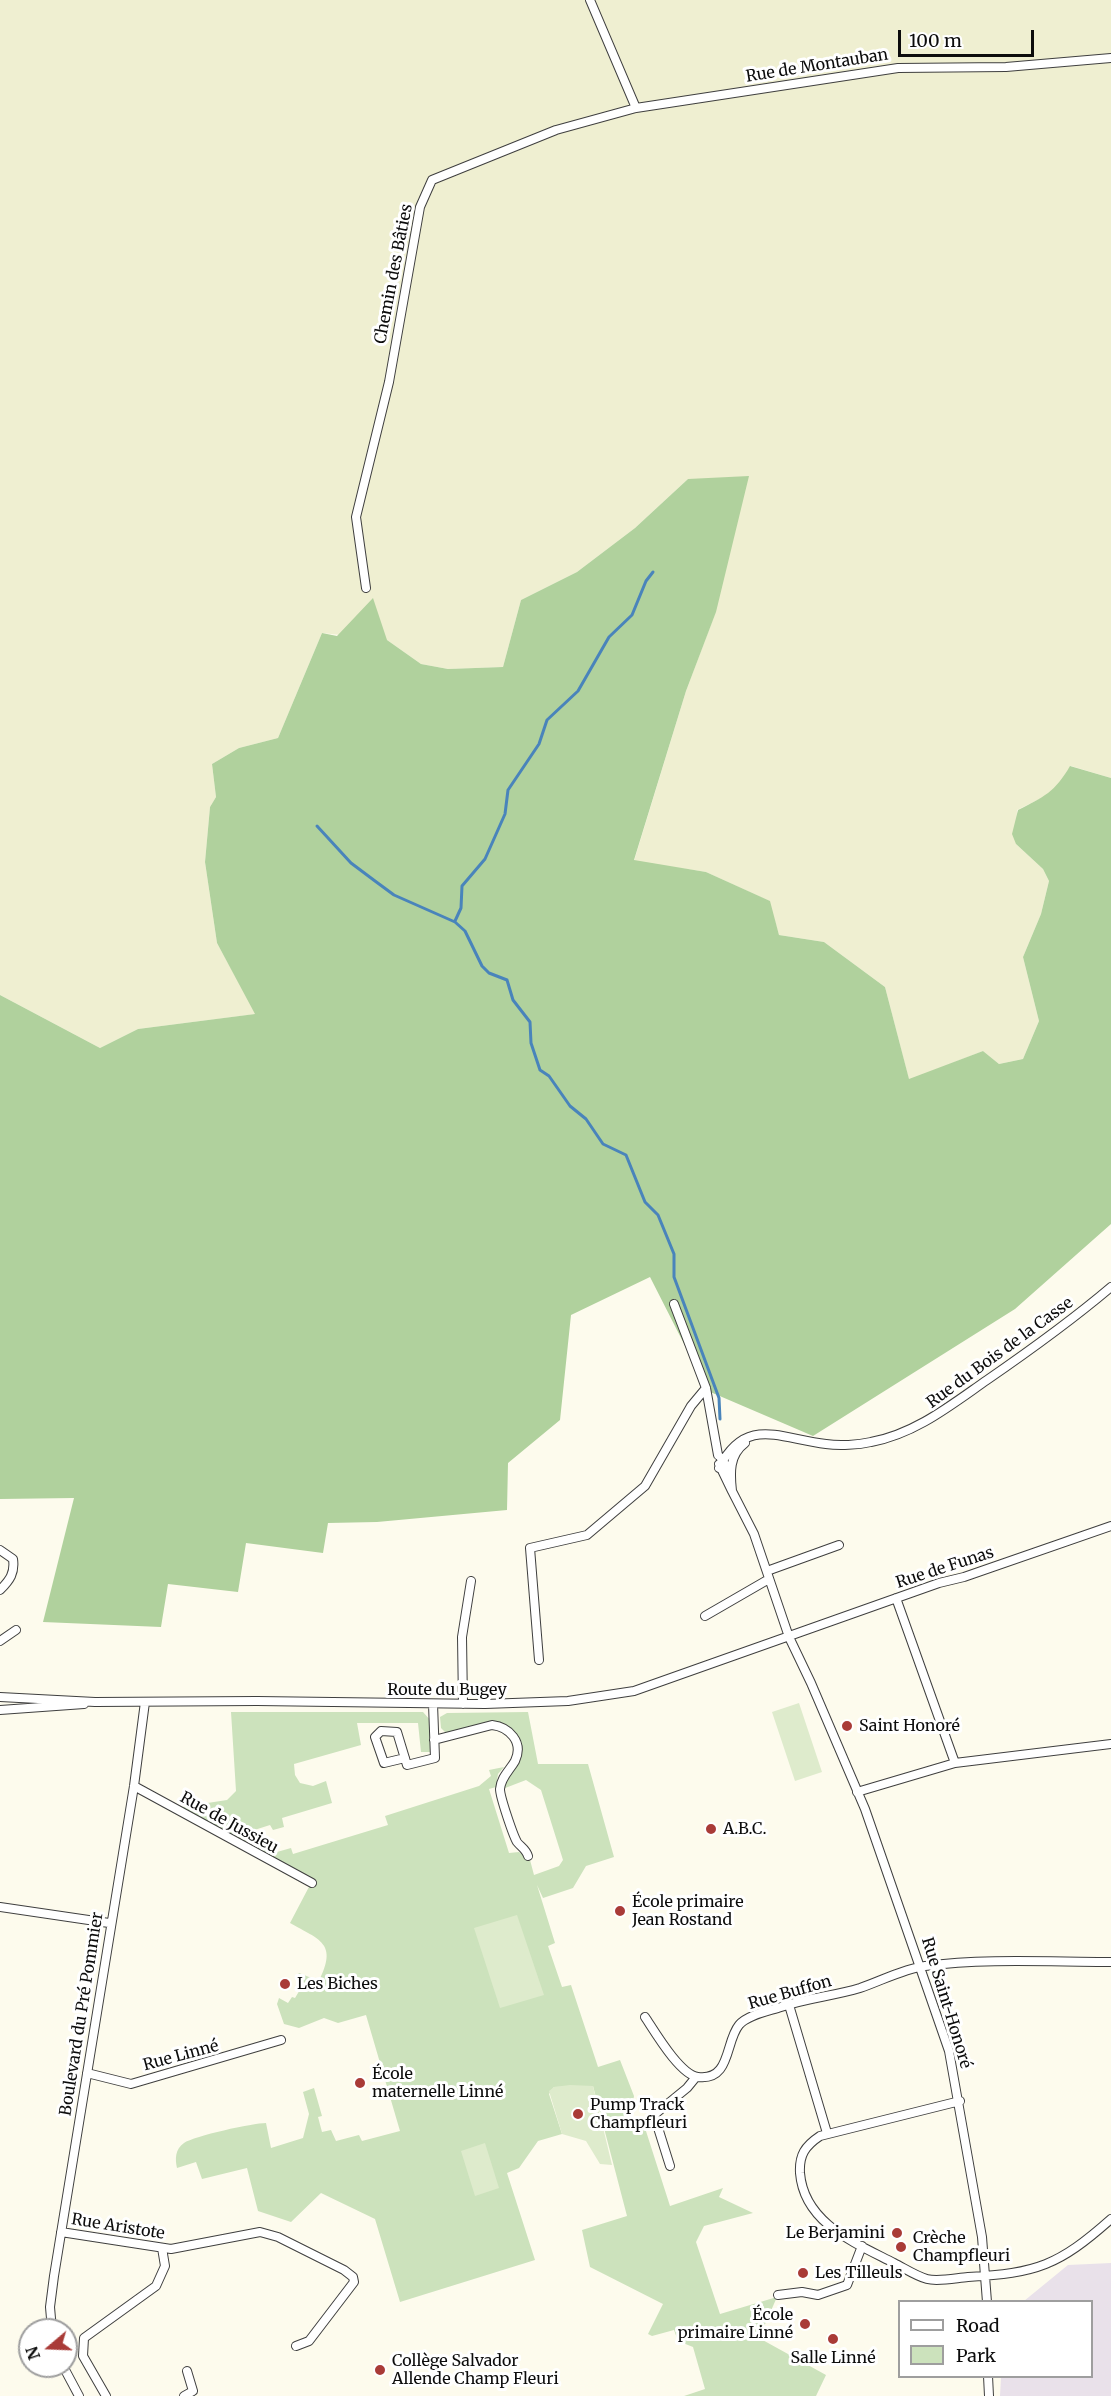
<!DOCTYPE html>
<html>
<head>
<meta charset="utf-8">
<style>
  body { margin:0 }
  #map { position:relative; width:1111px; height:2396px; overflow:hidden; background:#fdfbed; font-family:Merriweather,serif }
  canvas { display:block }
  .legend { position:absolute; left:898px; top:2300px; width:195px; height:78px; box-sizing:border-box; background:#fff; border:2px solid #9e9e9e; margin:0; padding:8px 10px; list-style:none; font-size:18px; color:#0c0c0c }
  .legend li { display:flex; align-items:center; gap:12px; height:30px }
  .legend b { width:30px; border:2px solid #9e9e9e }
  .north { position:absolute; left:18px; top:2318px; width:60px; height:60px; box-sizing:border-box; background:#fff; border:2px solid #9e9e9e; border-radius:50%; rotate:251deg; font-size:16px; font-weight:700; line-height:24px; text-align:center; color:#0c0c0c }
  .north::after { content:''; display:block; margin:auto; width:21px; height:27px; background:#a93b37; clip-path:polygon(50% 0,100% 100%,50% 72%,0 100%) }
  .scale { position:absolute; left:898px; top:30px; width:136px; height:27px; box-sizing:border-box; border:3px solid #0c0c0c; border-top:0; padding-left:8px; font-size:18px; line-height:21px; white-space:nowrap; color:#0c0c0c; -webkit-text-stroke:4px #fff; paint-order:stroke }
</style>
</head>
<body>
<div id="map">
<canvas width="1111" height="2396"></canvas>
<ul class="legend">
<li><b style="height:8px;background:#fff"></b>Road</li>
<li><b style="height:16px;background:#cce2bc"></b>Park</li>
</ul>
<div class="north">N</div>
<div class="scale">100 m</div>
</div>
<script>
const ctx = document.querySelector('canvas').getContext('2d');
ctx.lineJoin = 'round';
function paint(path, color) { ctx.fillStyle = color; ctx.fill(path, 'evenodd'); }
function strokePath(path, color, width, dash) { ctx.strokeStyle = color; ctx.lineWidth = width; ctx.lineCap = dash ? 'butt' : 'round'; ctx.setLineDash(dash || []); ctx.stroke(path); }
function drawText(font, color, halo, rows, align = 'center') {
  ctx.font = font + ' Merriweather,serif'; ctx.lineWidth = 6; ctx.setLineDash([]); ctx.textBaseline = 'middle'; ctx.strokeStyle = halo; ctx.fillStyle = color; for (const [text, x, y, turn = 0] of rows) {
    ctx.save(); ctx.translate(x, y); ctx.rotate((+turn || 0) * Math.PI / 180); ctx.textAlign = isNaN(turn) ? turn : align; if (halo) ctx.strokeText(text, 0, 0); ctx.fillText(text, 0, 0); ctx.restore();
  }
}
paint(new Path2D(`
  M1111 2263V2396H1000L1001 2377 1092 2376V2302L1024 2301 1068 2265Z`), '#e9e1ea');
paint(new Path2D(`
  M0 0H1111V778L1071 766 1059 786 1046 796 1017 810 1016 844 1043 869 1049 881 1041 914 1023 957 1039 1021 1023 1059 999 1064 983 1051 909 1080 885 987 824 942 779 935 769 901 706 872 634 861 686 691 716 611 688 479 635 528 577 572 521 600 503 667 448 669 421 664 387 640 322 633 278 738 239 748 212 764 216 797 210 807 205 862 217 943 256 1014 138 1029 100 1048 0 995Z`), '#efefd1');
paint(new Path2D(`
  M231 1712H423L431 1721 430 1752H421L418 1723H357L361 1745 294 1764 295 1775 300 1783 313 1786 326 1781 332 1803 282 1818 284 1827 273 1830 270 1825 245 1833 246 1840 242 1845 175 1808 227 1800 236 1791Z
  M528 1712 538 1764H588L614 1857 586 1866 573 1888 543 1898 537 1885 555 1943 548 1946 562 1987 571 1985 598 2067 620 2060 634 2096 630 2119 645 2128 670 2206 723 2188 719 2197 753 2213 704 2226 696 2242 720 2314 777 2297 759 2338 826 2375 816 2396H684L705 2389 693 2347 678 2341 674 2330 652 2336 648 2334 663 2304 590 2267 582 2230 627 2216 593 2086 554 2087 549 2094 562 2134 538 2141 519 2168 507 2173 535 2260 400 2302 375 2219 321 2193 291 2222 258 2211 247 2168 202 2179 196 2162 177 2168C175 2159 175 2149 184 2143 194 2136 253 2123 266 2123L271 2148 303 2138 309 2114 303 2092 314 2088 322 2116 318 2117 322 2132 331 2130 336 2141 359 2135 362 2141 400 2131 366 2015 338 2023 324 2018 299 2028 284 2024 277 2004 279 1998 288 2003 292 1997 295 1998 304 1983 296 1978 299 1973 319 1981C338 1943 320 1940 290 1923L311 1883 256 1853 259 1845 273 1840 277 1852 291 1848 293 1854 388 1825 385 1816 479 1786 491 1776 489 1770 504 1767 498 1774 496 1787 489 1789 509 1853 519 1852 530 1860 534 1875 559 1866 563 1860 541 1790 526 1780 500 1790 515 1762 517 1747 501 1727 449 1736 441 1728 440 1717 447 1713Z`), '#cce2bc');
paint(new Path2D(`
  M749 476 716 612 686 691 634 860 706 872 770 901 779 935 824 942 885 987 909 1079 983 1051 999 1064 1023 1059 1039 1021 1023 957 1041 914 1049 881 1043 869 1016 844 1012 834 1018 810C1044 797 1055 792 1070 766L1111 778V1224L1015 1309 813 1436 708 1391 650 1277 571 1315 560 1420 508 1463 507 1510 377 1522 328 1523 323 1553 246 1543 238 1592 168 1584 161 1627 43 1622 74 1498 0 1499V995L100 1048 138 1029 255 1014 217 943 205 862 210 807 216 797 212 764 239 748 278 738 322 633 337 636 373 598 387 640 421 664 448 669 503 667 521 600 577 572 635 528 688 479Z`), '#b0d19d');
paint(new Path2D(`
  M799 1703 822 1772 795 1781 772 1712Z
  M517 1915 544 1995 500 2008 474 1928Z
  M570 2085 593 2086 612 2165 600 2164 586 2141 562 2134 549 2091 554 2087Z
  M485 2143 499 2188 475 2196 461 2151Z`), '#deebcc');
strokePath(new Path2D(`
  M317 826 351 863 375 881 394 895 455 922 465 931 482 966 489 973 507 980 513 1000 530 1022 531 1043 540 1070 549 1076 570 1106 586 1119 603 1144 626 1155 645 1202 658 1215 674 1254V1277L719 1398 720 1419
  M455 921 461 908 462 886 485 859 505 814 508 790 539 744 547 720 578 691 609 637 632 615 646 581 653 572`), '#4984bb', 3);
const minor = new Path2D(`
  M590 0 636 108
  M366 588 356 517 389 382 420 207 432 180 556 130 636 108 898 68 1006 67 1111 58
  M674 1304 706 1388 718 1455
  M720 1457 730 1471
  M719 1464 732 1491C730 1473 729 1455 745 1443
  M719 1468C746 1415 780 1439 826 1444 839 1446 858 1445 871 1442 915 1434 951 1405 987 1380 1029 1351 1071 1321 1111 1287
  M732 1491 754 1534 789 1637 811 1683 865 1809 949 2051 982 2237 987 2302
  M0 1550 13 1559C15 1573 10 1580 0 1590
  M767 1571 839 1545
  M896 1598 955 1763
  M705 1616 769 1579
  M0 1641 16 1630
  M539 1660 530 1548 587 1535 645 1486 691 1406 706 1388
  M0 1697 95 1702 257 1701 485 1704 568 1701 634 1691 939 1583 964 1577 1111 1526
  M463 1704 462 1637 471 1581
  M0 1710 84 1704
  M434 1740 492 1725C509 1727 524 1742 515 1761 510 1770 501 1777 500 1789 500 1797 513 1835 517 1842 521 1847 526 1849 528 1856
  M405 1758 384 1763 375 1737 381 1731 397 1732 407 1765 435 1758 433 1704
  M134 1786 312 1883
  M857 1792 955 1763 1111 1744
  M0 1907 109 1923
  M789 2005 827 2133
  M645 2017C655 2032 680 2075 698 2077 731 2081 725 2042 739 2025 747 2015 769 2011 781 2007 807 1998 834 1996 860 1988 881 1981 903 1969 925 1966 986 1958 1050 1962 1111 1962
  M87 2073 131 2084 281 2040
  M960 2101 820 2136C805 2146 799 2155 800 2173 804 2223 855 2243 894 2263 904 2268 916 2276 927 2279 938 2282 956 2278 968 2277 1037 2273 1058 2266 1111 2219
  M670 2166 654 2115 687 2088 696 2077
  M61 2232 171 2249 260 2232 278 2237 344 2270 353 2277 354 2282 309 2341 296 2346
  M778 2295 802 2292 818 2295 847 2285 862 2246
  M52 2330 50 2307 54 2276 134 1786 145 1702
  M63 2366 79 2396
  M988 2376 989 2396
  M106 2396 83 2356 84 2338 156 2286 165 2266 162 2248
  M184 2396 193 2391 187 2371`);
strokePath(minor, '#3f3f3f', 10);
strokePath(minor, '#fff', 8);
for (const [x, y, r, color] of [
  [847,1726,6,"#a93b37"],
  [711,1829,6,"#a93b37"],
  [620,1911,6,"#a93b37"],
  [285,1984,6,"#a93b37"],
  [360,2083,6,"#a93b37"],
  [578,2114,6,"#a93b37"],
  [897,2233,6,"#a93b37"],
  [901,2247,6,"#a93b37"],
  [803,2273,6,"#a93b37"],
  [805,2324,6,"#a93b37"],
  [833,2339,6,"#a93b37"],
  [380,2370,6,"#a93b37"]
]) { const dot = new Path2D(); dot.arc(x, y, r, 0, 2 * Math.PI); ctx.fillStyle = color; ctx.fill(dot); strokePath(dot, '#fff', 2); }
drawText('16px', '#0c0c0c', '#fff', [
  ["Rue de Montauban",817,66,-9],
  ["Chemin des Bâties",394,274,-79],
  ["Rue du Bois de la Casse",1000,1353,-36],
  ["Rue de Funas",945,1568,-18],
  ["Route du Bugey",447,1690],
  ["Rue de Jussieu",229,1823,29],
  ["Rue Buffon",790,1993,-16],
  ["Rue Saint-Honoré",946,2003,73],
  ["Boulevard du Pré Pommier",82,2014,-81],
  ["Rue Linné",181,2056,-15],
  ["Rue Aristote",118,2227,9]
]);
drawText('16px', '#0c0c0c', '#fff', [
  ["Saint Honoré",859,1726],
  ["A.B.C.",723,1829],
  ["École primaire",632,1902],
  ["Jean Rostand",632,1920],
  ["Les Biches",297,1984],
  ["École",372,2074],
  ["maternelle Linné",372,2092],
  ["Pump Track",590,2105],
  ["Champfleuri",590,2123],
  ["Le Berjamini",885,2233,"right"],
  ["Crèche",913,2238],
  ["Champfleuri",913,2256],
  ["Les Tilleuls",815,2273],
  ["École",793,2315,"right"],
  ["primaire Linné",793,2333,"right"],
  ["Salle Linné",833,2358,"center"],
  ["Collège Salvador",392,2361],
  ["Allende Champ Fleuri",392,2379]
], 'left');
</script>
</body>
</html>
